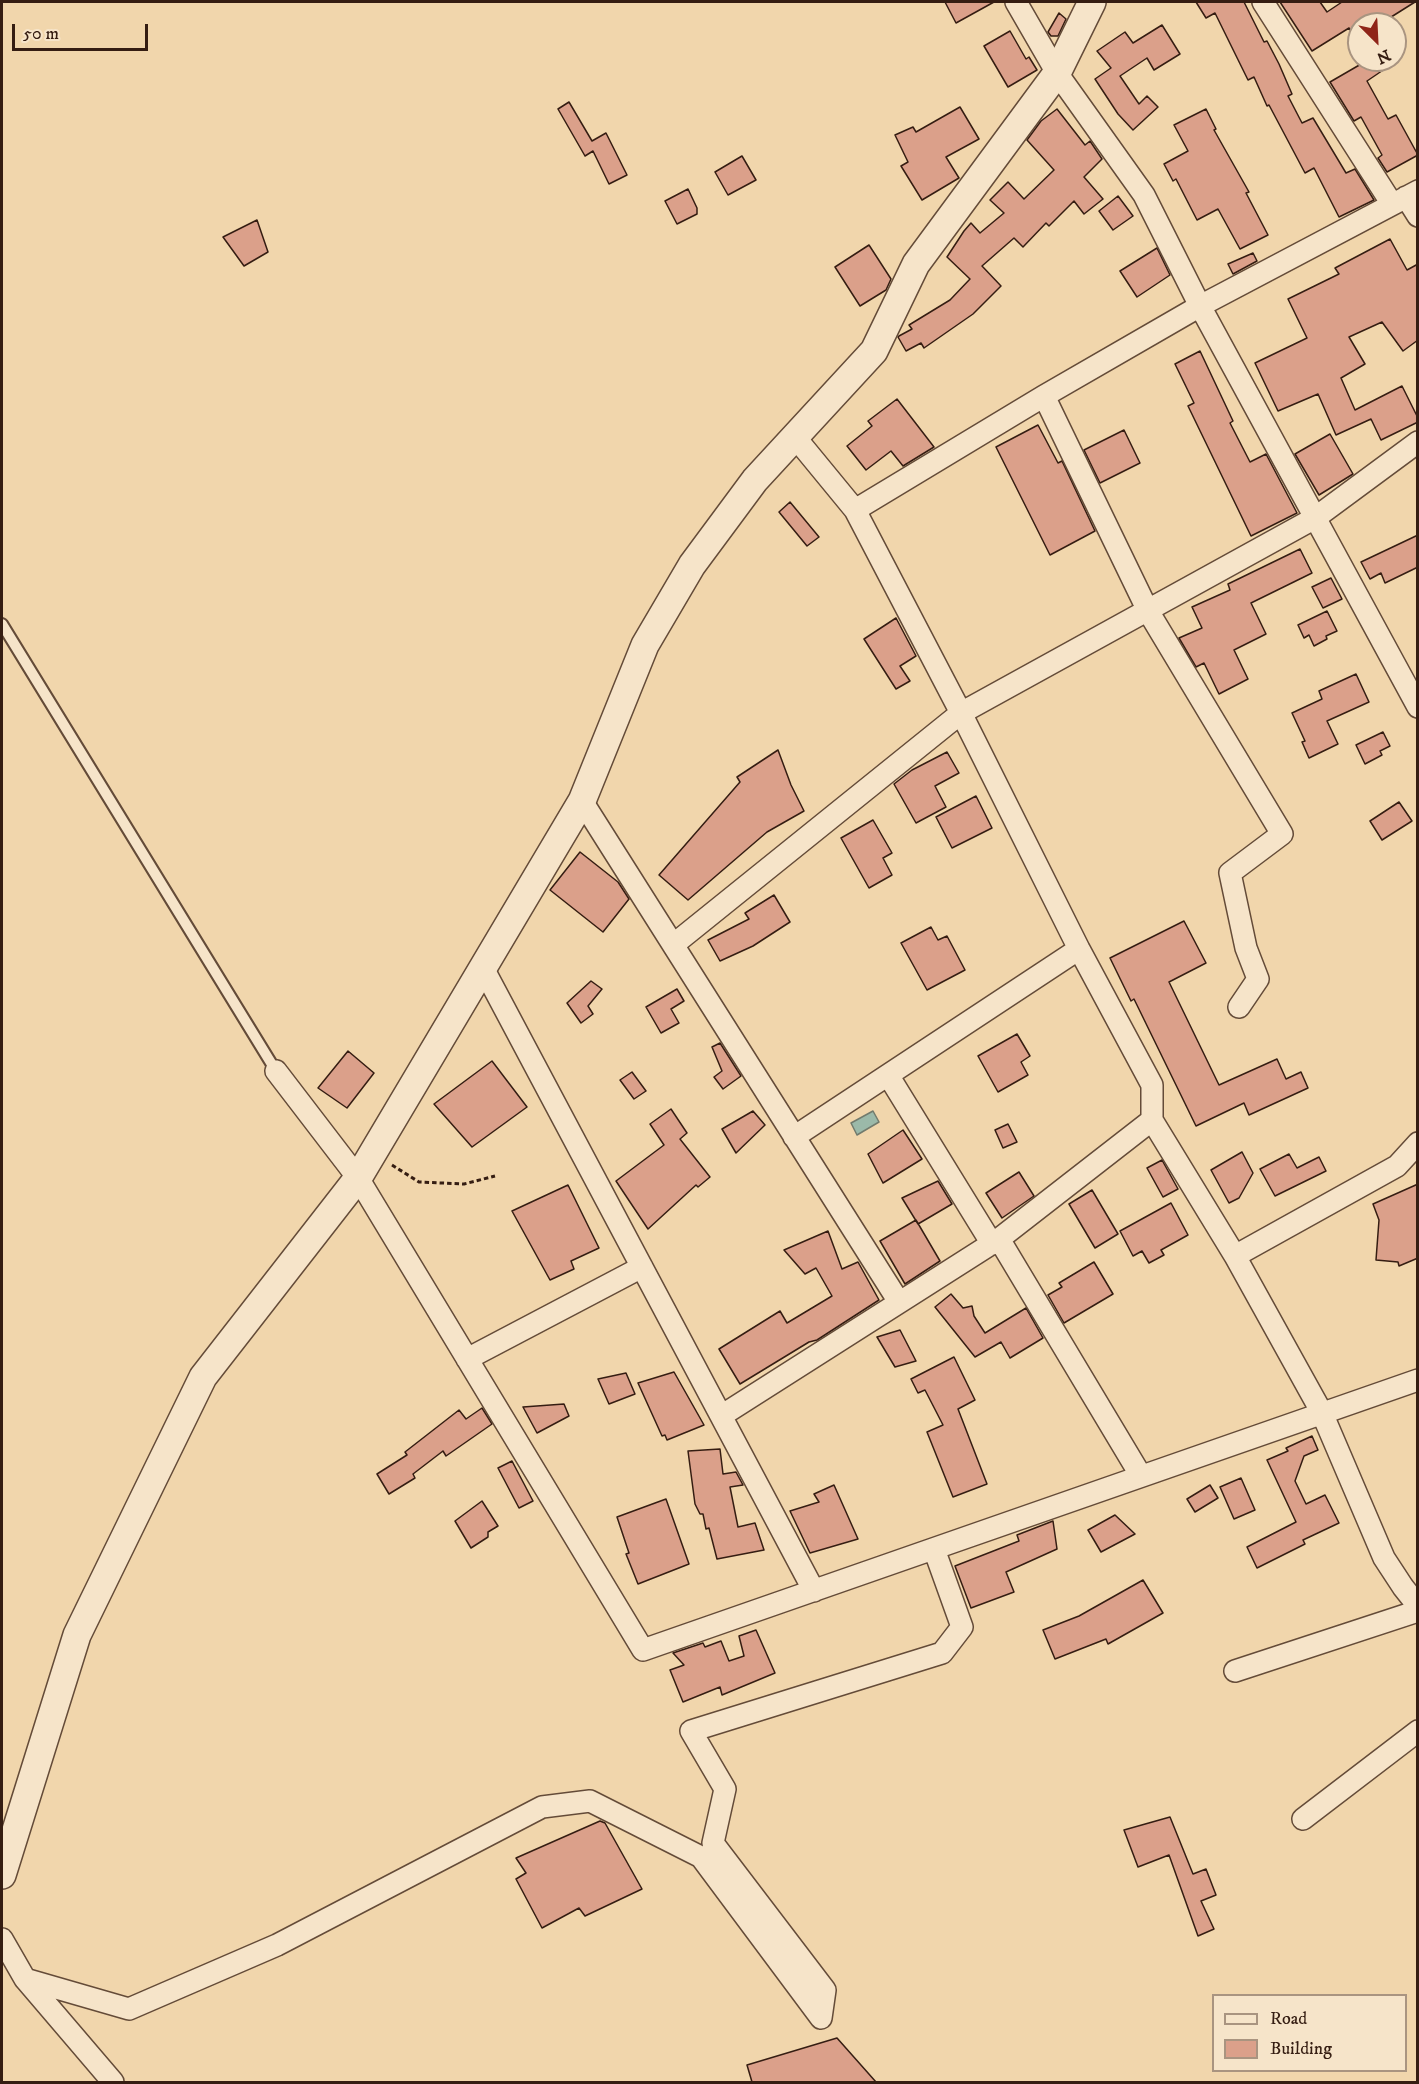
<!DOCTYPE html>
<html>
<head>
<meta charset="utf-8">
<style>
  body { margin:0 }
  #map { position:relative; width:1419px; height:2084px; overflow:hidden; background:#f1d6ac; font-family:"IM FELL DW Pica",serif }
  canvas { display:block }
  .frame { position:absolute; inset:0; border:3px solid #351d12; pointer-events:none }
  .legend { position:absolute; left:1212px; top:1994px; width:195px; height:78px; box-sizing:border-box; background:#f6e4c9; border:2px solid #a99480; margin:0; padding:8px 10px; list-style:none; font-size:18px; color:#351d12 }
  .legend li { display:flex; align-items:center; gap:12px; height:30px }
  .legend b { width:30px; border:2px solid #a99480 }
  .north { position:absolute; left:1347px; top:12px; width:60px; height:60px; box-sizing:border-box; background:#f6e4c9; border:2px solid #a99480; border-radius:50%; rotate:156deg; font-size:16px; font-weight:700; line-height:24px; text-align:center; color:#351d12 }
  .north::after { content:''; display:block; margin:auto; width:21px; height:27px; background:#8f2418; clip-path:polygon(50% 0,100% 100%,50% 72%,0 100%) }
  .scale { position:absolute; left:12px; top:24px; width:136px; height:27px; box-sizing:border-box; border:3px solid #351d12; border-top:0; padding-left:8px; font-size:18px; line-height:21px; white-space:nowrap; color:#351d12; -webkit-text-stroke:4px #f6e4c9; paint-order:stroke }
</style>
</head>
<body>
<div id="map">
<canvas width="1419" height="2084"></canvas>
<div class="frame"></div>
<ul class="legend">
<li><b style="height:8px;background:#f6e4c9"></b>Road</li>
<li><b style="height:16px;background:#dba08a"></b>Building</li>
</ul>
<div class="north">N</div>
<div class="scale">50 m</div>
</div>
<script>
const ctx = document.querySelector('canvas').getContext('2d');
ctx.lineJoin = 'round';
function paint(path, color) { ctx.fillStyle = color; ctx.fill(path, 'evenodd'); }
function strokePath(path, color, width, dash) { ctx.strokeStyle = color; ctx.lineWidth = width; ctx.lineCap = dash ? 'butt' : 'round'; ctx.setLineDash(dash || []); ctx.stroke(path); }
const water = new Path2D(`
  M873 1111 879 1122 857 1135 851 1123Z`);
paint(water, '#9bb9a9');
strokePath(water, '#727b6d', 1.5);
const building = new Path2D(`
  M945 2H994L956 23Z
  M1196 2H1244L1264 42 1267 41 1279 64 1292 94 1288 96 1302 123 1313 118 1346 173 1355 169 1374 200 1339 217 1314 168 1305 173 1269 105 1267 106 1254 77 1248 80 1215 13 1206 18Z
  M1280 2H1320L1327 12 1342 2H1415L1380 24H1359V43L1349 28 1312 51Z
  M1059 13 1066 19 1058 36H1051L1048 32Z
  M1162 25 1180 54 1154 70 1147 58 1120 76 1139 104 1147 96 1158 107 1133 130 1118 114 1095 79 1111 68 1097 51 1125 32 1133 43Z
  M1010 31 1026 59 1029 57 1037 70 1008 87 984 46Z
  M1368 60H1398L1367 81 1388 119 1396 115 1418 155 1387 172 1378 158 1382 155 1361 117 1354 121 1330 82Z
  M569 102 592 141 606 133 627 175 609 184 593 151 585 156 558 109Z
  M960 107 979 139 946 157 959 178 922 200 901 166 908 162 895 135 913 127 916 132Z
  M1057 109 1085 145 1090 141 1102 159 1084 177 1103 199 1084 214 1074 201 1049 226 1046 223 1023 247 1014 238 982 266 1001 286 973 314 924 348 921 343 906 351 898 337 899 336 912 329 909 325 950 300 970 279 947 257 964 231 971 223 980 233 1004 213 990 200 1008 182 1024 199 1054 170 1027 140 1041 121Z
  M1206 109 1216 129 1214 130 1249 192 1246 193 1268 235 1240 249 1218 209 1197 220 1176 179 1173 181 1164 164 1188 151 1174 125Z
  M742 156 756 180 728 195 715 172Z
  M688 189 697 208V214L677 224 665 201Z
  M1118 196 1133 216 1113 230 1099 211Z
  M257 220 268 252 244 266 223 237Z
  M1390 239 1407 270 1418 264V340L1403 351 1382 322 1349 337 1365 364 1341 378 1355 410 1402 386 1418 418V422L1381 440 1371 419 1336 435 1318 394 1278 411 1255 363 1307 338 1288 299 1339 274 1335 268Z
  M869 245 891 279 886 290 860 306 835 267Z
  M1157 248 1170 275 1137 297 1120 271Z
  M1253 253 1257 261 1233 274 1228 264Z
  M1200 351 1233 421 1230 423 1250 462 1266 454 1297 513 1251 536 1188 406 1194 403 1175 364Z
  M897 399 934 447 903 466 891 451 866 470 847 446 872 426 868 421Z
  M1038 425 1058 463 1062 461 1095 531 1050 555 996 447Z
  M1124 430 1140 463 1100 483 1084 450Z
  M1330 434 1353 474 1319 495 1295 454Z
  M790 502 819 537 807 546 779 512Z
  M1418 535V567L1385 583 1381 573 1370 579 1361 562Z
  M1300 549 1312 573 1251 603 1266 634 1234 650 1248 679 1219 694 1204 663 1196 667 1179 638 1202 628 1192 607 1230 590 1228 584Z
  M1331 578 1342 599 1323 608 1312 587Z
  M1327 611 1337 631 1326 636 1327 639 1314 646 1309 635 1304 638 1298 625Z
  M896 618 916 656 900 666 910 681 896 689 864 639Z
  M1356 674 1369 702 1327 721 1338 744 1309 758 1302 742 1305 741 1292 713 1322 699 1319 691Z
  M1383 732 1390 746 1380 751 1382 755 1365 764 1356 745Z
  M778 750 791 785 804 811 767 832 688 900 659 875 740 782 737 777Z
  M947 752 959 773 935 786 946 807 916 823 894 784 912 770Z
  M976 796 992 828 952 848 936 817Z
  M1399 802 1412 821 1382 840 1370 821Z
  M873 820 892 853 883 858 892 875 869 888 841 838Z
  M580 852 618 882 629 899 603 932 550 890Z
  M774 895 790 922 753 946 720 961 708 940 749 919 745 913Z
  M1184 921 1206 963 1169 982 1219 1085 1277 1059 1286 1079 1301 1072 1308 1088 1249 1115 1244 1103 1196 1126 1134 999 1131 1001 1110 958Z
  M931 927 938 940 947 936 965 970 927 990 901 943Z
  M591 981 602 989 588 1006 593 1014 581 1023 567 1003Z
  M677 989 684 1001 671 1009 679 1023 661 1033 646 1007Z
  M1017 1034 1030 1056 1021 1062 1028 1075 998 1092 978 1056Z
  M720 1043 741 1076 723 1089 714 1077 722 1071 712 1047Z
  M348 1051 374 1073 347 1108 318 1088Z
  M492 1061 527 1107 472 1147 434 1104Z
  M632 1072 646 1091 634 1099 620 1080Z
  M671 1109 687 1133 680 1139 710 1177 698 1187 696 1185 648 1229 616 1181 664 1145 650 1124Z
  M753 1111 765 1125 736 1153 722 1129Z
  M1008 1124 1017 1142 1003 1148 995 1130Z
  M903 1130 922 1159 883 1183 868 1154Z
  M1242 1152 1253 1173 1239 1198 1229 1203 1211 1170Z
  M1289 1154 1297 1168 1319 1157 1326 1171 1275 1196 1260 1169Z
  M1162 1160 1178 1189 1163 1197 1147 1168Z
  M1019 1172 1034 1196 1002 1218 986 1193Z
  M938 1181 952 1204 918 1224 902 1198Z
  M1418 1184V1258L1399 1266 1398 1262 1376 1260 1379 1220 1373 1204Z
  M568 1185 599 1248 571 1261 574 1269 550 1280 512 1211Z
  M1092 1190 1118 1234 1095 1248 1069 1204Z
  M1171 1203 1188 1235 1161 1250 1164 1255 1149 1263 1142 1251 1133 1256 1120 1231Z
  M916 1220 940 1261 905 1284 880 1241Z
  M828 1231 842 1269 858 1262 879 1300 817 1340 809 1342 740 1384 719 1349 780 1311 787 1323 832 1296 816 1268 805 1274 784 1250Z
  M1094 1262 1113 1294 1064 1323 1048 1295 1062 1287 1059 1283Z
  M951 1294 963 1308 972 1306 974 1316 985 1333 1026 1308 1043 1338 1010 1358 1001 1342 975 1357 935 1307Z
  M900 1330 916 1361 895 1367 877 1337Z
  M954 1357 975 1400 958 1409 987 1484 953 1497 927 1432 943 1425 925 1390 918 1393 911 1379Z
  M674 1372 704 1425 667 1440 665 1435 662 1436 638 1383Z
  M626 1373 635 1394 609 1404 598 1379Z
  M564 1404 569 1416 537 1433 523 1407Z
  M482 1408 492 1424 446 1456 443 1451 413 1474 415 1478 389 1494 377 1474 407 1455 405 1452 459 1410 466 1419Z
  M1312 1436 1318 1450 1304 1456 1295 1481 1306 1504 1325 1495 1339 1523 1303 1540 1305 1544 1257 1568 1247 1547 1296 1522 1267 1460 1288 1451 1286 1448Z
  M720 1449 723 1474 736 1472 743 1485 730 1487 738 1527 755 1523 764 1550 717 1559 709 1528 706 1529 703 1514H700L695 1504 688 1451Z
  M512 1461 533 1501 519 1508 498 1468Z
  M1241 1478 1255 1510 1234 1519 1220 1487Z
  M834 1485 858 1539 810 1553 790 1511 819 1502 814 1494Z
  M1210 1485 1218 1498 1195 1512 1187 1499Z
  M666 1499 689 1564 638 1584 626 1554 629 1553 617 1517Z
  M482 1501 498 1526 488 1532V1537L471 1548 455 1521Z
  M1115 1515 1135 1534 1101 1552 1088 1530Z
  M1053 1521 1057 1549 1006 1572 1014 1592 971 1608 955 1566 1019 1541 1017 1535Z
  M1143 1580 1163 1613 1108 1644 1106 1639 1055 1659 1043 1630 1079 1616Z
  M756 1630 775 1673 722 1695 720 1687 683 1702 670 1670 684 1665 673 1653 703 1643 705 1647 721 1641 729 1661 744 1656 739 1636Z
  M1170 1817 1193 1874 1206 1869 1216 1895 1201 1901 1214 1929 1198 1936 1169 1855 1138 1867 1124 1830Z
  M600 1821 605 1823 642 1889 585 1916 579 1908 542 1928 516 1879 526 1873 516 1858Z
  M837 2038 876 2082H752L747 2065Z`);
paint(building, '#dba08a');
strokePath(building, '#351d12', 1.5);
const service = new Path2D(`
  M2 624 276 1071`);
const minor = new Path2D(`
  M1016 2 1057 73 1144 195 1200 306 1418 707
  M1263 2 1392 204
  M1406 197 1418 216
  M1044 396 1148 611 1282 834 1230 873 1246 948 1258 979 1239 1007
  M795 437 855 510 961 713 1079 949 1152 1085V1120L1235 1256 1322 1413 1384 1558 1403 1587 1418 1606
  M855 510 1044 396 1200 306 1418 191
  M582 801 899 1302
  M673 945 961 713 1315 518 1418 442
  M483 968 814 1591
  M276 1071 358 1178 643 1650 1418 1380
  M888 1075 992 1244
  M794 1137 1079 949
  M999 1239 1141 1476
  M1235 1256 1397 1166 1418 1143
  M467 1359 642 1267
  M721 1416 999 1239 1152 1120
  M1235 1671 1418 1611
  M1303 1819 1418 1731
  M2 1939 25 1979 129 2009 277 1945 542 1807 590 1801 701 1857 821 2018
  M25 1979 113 2082
  M821 2018 825 1990 713 1843 725 1789 691 1731 942 1653 962 1627 934 1549`);
const tertiary = new Path2D(`
  M2 1875 77 1635 203 1377 358 1178 582 801 645 645 692 565 755 480 874 351 916 264 1057 73 1092 2`);
strokePath(service, '#644b38', 14);
strokePath(minor, '#644b38', 24);
strokePath(tertiary, '#644b38', 30);
strokePath(new Path2D(`
  M392 1165 419 1182 464 1184 495 1176`), '#351d12', 3, [4.5, 3]);
strokePath(service, '#f6e4c9', 10);
strokePath(minor, '#f6e4c9', 21);
strokePath(tertiary, '#f6e4c9', 27);
</script>
</body>
</html>
